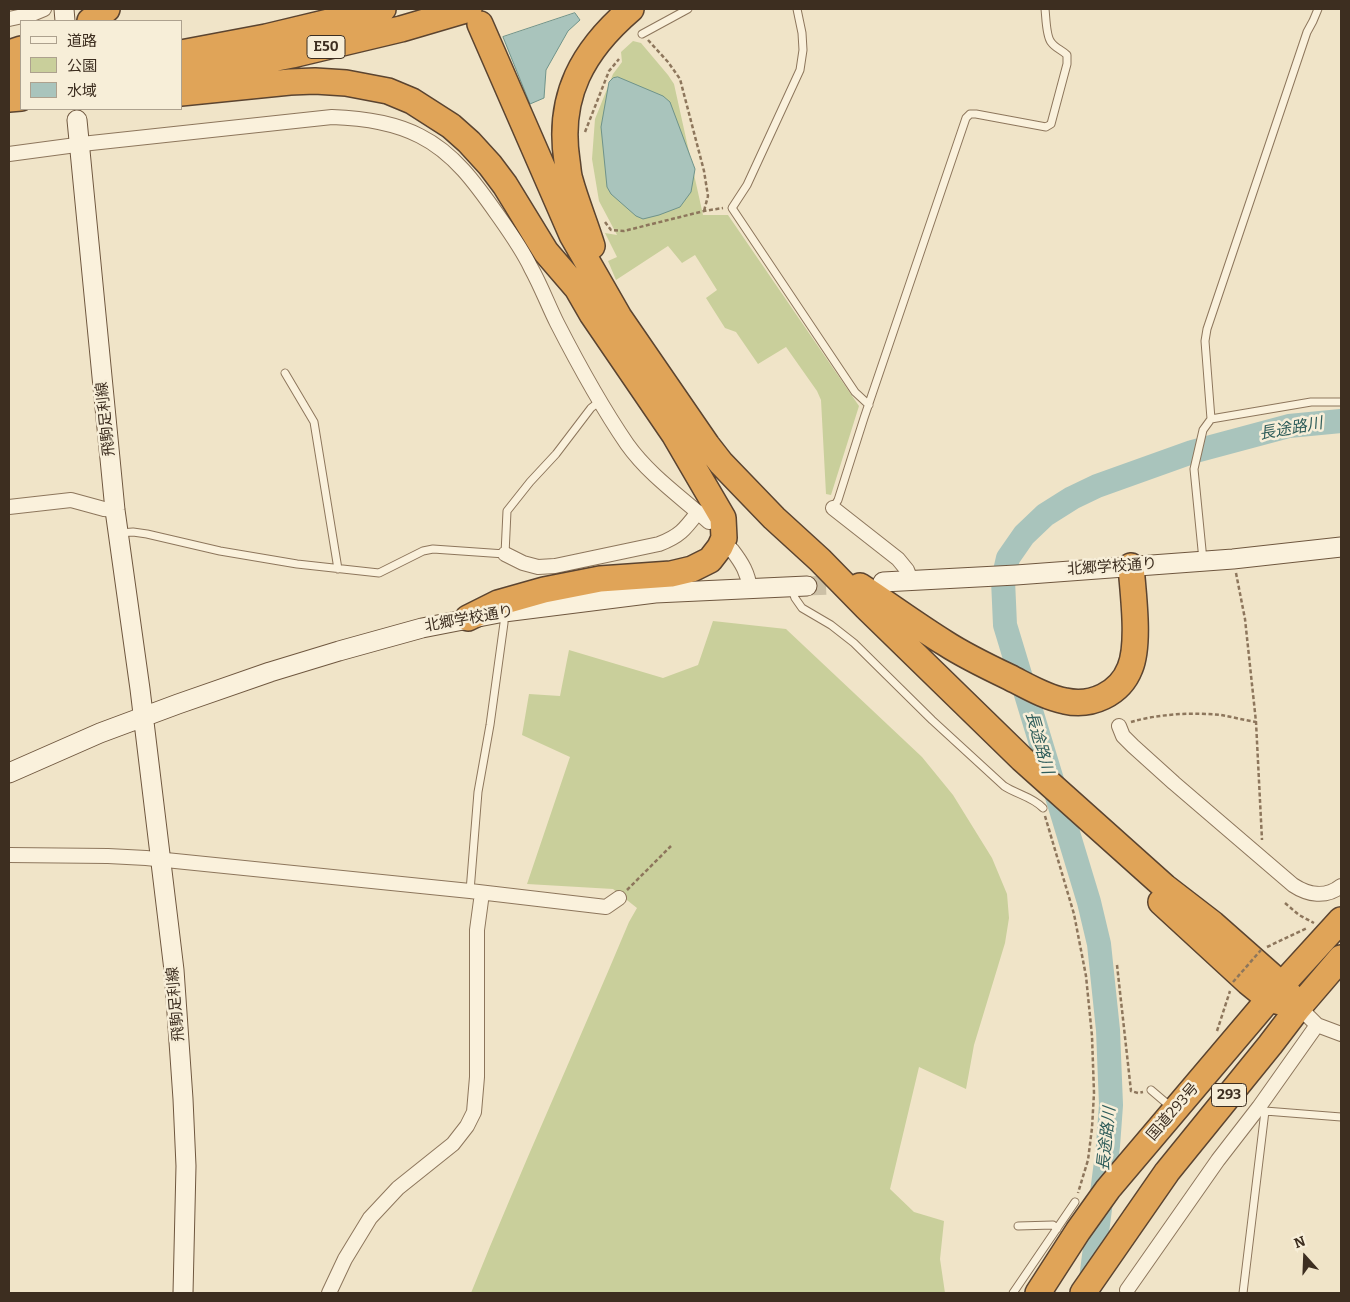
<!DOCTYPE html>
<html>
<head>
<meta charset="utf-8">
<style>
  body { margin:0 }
  #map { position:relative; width:1350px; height:1302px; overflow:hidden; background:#f0e4c8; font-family:Bitter,"Noto Sans JP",serif }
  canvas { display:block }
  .frame { position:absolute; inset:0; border:10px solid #3d2e20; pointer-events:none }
  .legend { position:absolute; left:20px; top:20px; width:162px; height:90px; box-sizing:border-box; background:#f7eed8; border:1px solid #ada18e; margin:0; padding:6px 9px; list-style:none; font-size:15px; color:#3d2e20 }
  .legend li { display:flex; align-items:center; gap:10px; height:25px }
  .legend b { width:25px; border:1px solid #ada18e }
  .north { position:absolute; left:1280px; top:1232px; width:50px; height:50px; -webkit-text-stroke:4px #f7eed8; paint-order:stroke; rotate:340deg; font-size:14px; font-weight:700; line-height:20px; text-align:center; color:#3d2e20 }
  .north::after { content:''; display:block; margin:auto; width:18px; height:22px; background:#3d2e20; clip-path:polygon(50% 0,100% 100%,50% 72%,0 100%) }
</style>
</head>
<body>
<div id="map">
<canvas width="1350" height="1302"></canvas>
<div class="frame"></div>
<ul class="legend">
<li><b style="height:6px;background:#faf1dc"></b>道路</li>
<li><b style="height:14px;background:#c9cf9b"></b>公園</li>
<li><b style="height:14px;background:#a9c4bc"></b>水域</li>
</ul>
<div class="north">N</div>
</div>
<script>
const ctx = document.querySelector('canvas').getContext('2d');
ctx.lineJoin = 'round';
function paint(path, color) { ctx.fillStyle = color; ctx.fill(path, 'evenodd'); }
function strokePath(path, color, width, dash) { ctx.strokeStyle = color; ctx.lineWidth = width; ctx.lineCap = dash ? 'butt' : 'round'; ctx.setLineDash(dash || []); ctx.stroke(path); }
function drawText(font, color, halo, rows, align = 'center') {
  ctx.font = font + ' Bitter,"Noto Sans JP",serif'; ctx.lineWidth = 5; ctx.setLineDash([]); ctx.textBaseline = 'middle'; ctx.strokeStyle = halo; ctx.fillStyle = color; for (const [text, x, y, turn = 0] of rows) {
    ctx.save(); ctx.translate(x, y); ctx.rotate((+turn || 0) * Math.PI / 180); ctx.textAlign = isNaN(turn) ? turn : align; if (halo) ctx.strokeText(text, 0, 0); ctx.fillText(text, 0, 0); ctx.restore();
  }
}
paint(new Path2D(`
  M633 41 641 43 668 75 674 84 703 215H728L859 406 831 495 826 494 821 400 817 391 786 347 758 364 736 332 725 328 706 298 717 290 695 255 682 263 668 246 616 280 608 261 617 257 605 233 617 235 599 201 592 159 595 119 613 74 622 62 621 52Z
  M713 621 786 629 922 757 953 795 992 858 1007 894 1009 918 1005 943 974 1045 966 1089 919 1067 890 1189 914 1212 944 1221 940 1259 945 1293H471C521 1169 577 1046 629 922L637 908 613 889 527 884 570 757 522 735 529 694 560 696 569 650 663 678 698 665Z`), '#c9cf9b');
const water = new Path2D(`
  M575 13 580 20 568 31 546 70 544 98 530 104 503 37Z
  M618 77 663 96 670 102 695 169 691 192 680 207 659 215 643 219 636 216 611 194 607 187 601 127 609 82 613 78Z`);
paint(water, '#a9c4bc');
strokePath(water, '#6f938a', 1);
strokePath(new Path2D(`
  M1090 1287 1108 1146 1111 1105 1108 1030 1099 944 1089 902 1005 625 1003 580 1008 558 1024 535 1045 515 1072 498 1097 486 1192 452 1289 426 1341 421`), '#a9c4bc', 24);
strokePath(new Path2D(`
  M807 586 853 584`), '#ccc0a6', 19, [19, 9]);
const lane = new Path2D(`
  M797 9 802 33 803 50 800 70 747 185 732 208 855 392 869 405
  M642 34 688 9
  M285 373 314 422 338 569
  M1211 419 1311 402H1341
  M833 508 838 500 864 418 966 118 970 114H976L1046 127 1051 124 1067 64V55C1062 50 1055 48 1051 42 1046 36 1046 17 1045 9
  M119 533 133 532 147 534 220 551 297 564 379 573 423 551 433 549 505 554 507 511 530 482 556 454 591 408 600 401
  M1203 560 1194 469 1203 430 1211 419 1205 341 1207 329 1307 32 1313 21 1318 9
  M791 587 795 598 802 608 831 625 854 643 932 720 1004 786C1016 794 1033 797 1043 808
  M470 891 478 792 490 725 504 623V613
  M1151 1090 1171 1107
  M1261 1108 1265 1111 1341 1117
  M1018 1226 1053 1225 1057 1229
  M1013 1293 1075 1202
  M1243 1293 1265 1111`);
const street = new Path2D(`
  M9 19 32 14 44 9
  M9 154 91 143 332 117C363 118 393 122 420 136 454 153 476 184 497 214 509 231 522 249 531 268 541 286 548 305 557 323 578 364 601 406 627 444 649 475 681 497 709 522
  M9 507 71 500 104 509 115 510
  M833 508 898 559 907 570 911 580
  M732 550C742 563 748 573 750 589
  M505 554 523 563 538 567 555 566 659 544C680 536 685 529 698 512
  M1119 726 1123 736 1133 746 1174 783 1293 885C1308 895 1326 898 1341 886
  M9 855 108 856 146 858 470 891 606 907 619 898
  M1317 1025 1341 1034
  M1127 1290 1218 1160 1259 1107 1317 1025 1299 1007
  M329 1293 345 1259 370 1218 398 1188 453 1144 467 1126 474 1112 477 1077V930L482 893`);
const secondary = new Path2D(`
  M64 9 65 21
  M77 120 115 510 140 689 174 970 183 1099 186 1166 183 1293
  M883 582 1016 575 1233 559 1341 547
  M9 773 100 733 178 704 270 672 339 651 422 628 504 612 655 593 807 586`);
const highway = new Path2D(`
  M90 21 107 9
  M480 24 572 235 619 317 707 445 721 463 774 518 820 560 866 607 1022 759 1165 887 1213 924 1282 985 1299 1007
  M9 53 21 49
  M181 53 266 37 383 9
  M9 76 21 75
  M181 77 292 55 401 29 469 9
  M181 93 290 82 315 81 346 83 388 91 412 101 451 126 469 142 490 165 505 185 546 252 577 288 592 314 674 434 723 518 724 538 720 547 710 560 692 569 671 574 600 579 544 590 498 603 468 618
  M9 99 21 98
  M592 246C585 223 576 202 570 180 568 174 568 167 567 161 557 96 583 50 631 9
  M860 586C889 605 916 625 945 643 965 656 988 667 1009 677 1027 686 1045 697 1065 701 1091 707 1120 694 1130 668 1140 644 1133 593 1131 566
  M1161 902 1248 982 1269 999 1299 1007
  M1038 1293 1078 1231 1108 1189 1269 999 1341 920
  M1083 1293 1167 1172 1270 1045 1299 1007 1341 958`);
strokePath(lane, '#8d765c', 9);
strokePath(street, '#8d765c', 16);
strokePath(secondary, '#6f573f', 21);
strokePath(highway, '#5b4430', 28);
strokePath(new Path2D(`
  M648 40 668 62 680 79 704 171 708 196 704 211
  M585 132 609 71 619 59
  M605 222 611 230 624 231 704 211 723 208
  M1236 573 1245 619 1256 722 1262 840
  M1131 722C1158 714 1193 712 1221 715 1232 717 1244 720 1256 722
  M1045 816 1074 914 1086 976 1092 1036 1094 1093 1092 1128 1088 1160 1078 1193
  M627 890 671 846
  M1285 903 1299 915 1314 923
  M1267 947 1307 928
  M1117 965 1131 1091 1138 1093 1143 1092
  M1217 1031 1230 991`), '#8d765c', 2.5, [4, 2.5]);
strokePath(lane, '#faf1dc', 7);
strokePath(street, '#faf1dc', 14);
strokePath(secondary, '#faf1dc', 19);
strokePath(highway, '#e0a458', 25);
strokePath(new Path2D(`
  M1233 982 1261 950`), '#8d765c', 2.5, [4, 2.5]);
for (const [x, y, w] of [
  [326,47,38],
  [1229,1095,35]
]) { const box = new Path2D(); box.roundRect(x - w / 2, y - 11.5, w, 23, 4); ctx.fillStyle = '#f7eed8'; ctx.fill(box); strokePath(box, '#3d2e20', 1); }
drawText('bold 14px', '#3d2e20', null, [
  ["E50",326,47],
  ["293",1229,1095]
]);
drawText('15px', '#3d2e20', '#f7eed8', [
  ["飛駒足利線",106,419,-96],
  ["北郷学校通り",1112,567,-4],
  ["北郷学校通り",469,619,-10],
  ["飛駒足利線",176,1004,-95],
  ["国道293号",1173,1112,-49]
]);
drawText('italic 16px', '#2f5d5a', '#f7eed8', [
  ["長途路川",1291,429,-10],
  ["長途路川",1039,743,74],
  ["長途路川",1107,1139,-84]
]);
</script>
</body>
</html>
